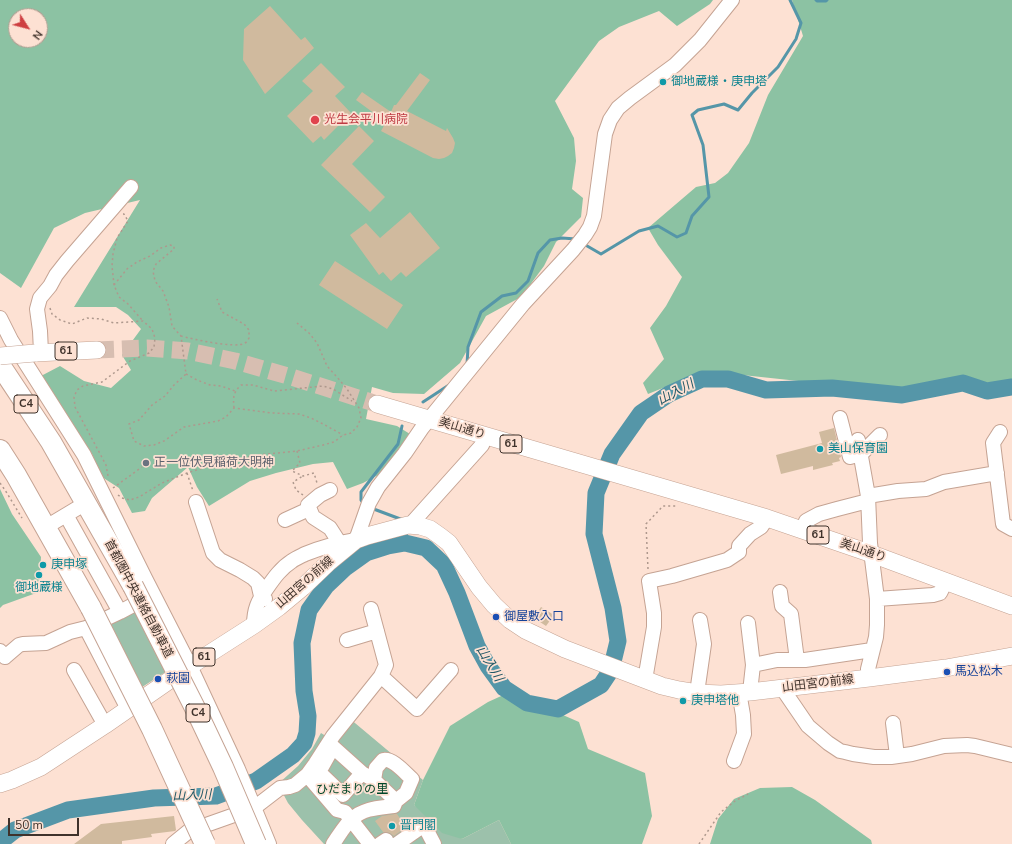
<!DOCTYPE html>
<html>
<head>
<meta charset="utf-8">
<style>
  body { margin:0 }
  #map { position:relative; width:1012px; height:844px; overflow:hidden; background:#fde1d3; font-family:"Nunito Sans",sans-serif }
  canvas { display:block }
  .north { position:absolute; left:8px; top:8px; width:40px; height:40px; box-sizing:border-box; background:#fde1d3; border:1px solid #b19b90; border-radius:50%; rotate:126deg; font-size:11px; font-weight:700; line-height:16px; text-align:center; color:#3f322b }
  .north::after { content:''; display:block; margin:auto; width:14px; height:18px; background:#ce3f41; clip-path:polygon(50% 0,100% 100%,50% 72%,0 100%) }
  .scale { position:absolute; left:8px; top:818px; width:71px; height:18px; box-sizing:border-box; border:2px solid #3f322b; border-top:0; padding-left:5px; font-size:12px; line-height:14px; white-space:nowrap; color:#3f322b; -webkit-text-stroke:3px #fde1d3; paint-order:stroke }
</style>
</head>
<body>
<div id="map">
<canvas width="1012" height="844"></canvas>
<div class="north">N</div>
<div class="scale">50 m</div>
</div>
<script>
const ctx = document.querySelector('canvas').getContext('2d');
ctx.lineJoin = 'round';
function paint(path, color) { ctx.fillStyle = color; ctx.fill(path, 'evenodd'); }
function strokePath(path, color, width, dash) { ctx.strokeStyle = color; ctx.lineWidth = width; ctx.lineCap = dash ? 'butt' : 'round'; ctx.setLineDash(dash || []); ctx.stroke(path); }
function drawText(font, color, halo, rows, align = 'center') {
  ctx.font = font + ' "Nunito Sans","Noto Sans JP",sans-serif'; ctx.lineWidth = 3.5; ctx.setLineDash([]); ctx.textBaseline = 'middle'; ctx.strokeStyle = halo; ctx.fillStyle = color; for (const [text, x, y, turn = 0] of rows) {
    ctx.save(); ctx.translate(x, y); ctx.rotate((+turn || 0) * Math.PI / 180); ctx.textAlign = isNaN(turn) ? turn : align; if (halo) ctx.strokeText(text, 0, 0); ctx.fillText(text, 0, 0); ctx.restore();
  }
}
paint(new Path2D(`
  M152 600 184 660 136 691 104 626Z
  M349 718 423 780 414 805 462 839 499 820 511 844H324L302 820 288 803 278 784 298 766 312 749 321 733 332 740Z`), '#9cc1ab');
paint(new Path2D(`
  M0 0H713L710 4 677 26 659 11 619 27 599 41 555 101 574 138 576 161 572 189 583 198 581 217 556 242 544 266 521 297 486 316 460 363 424 394 393 393 372 387 366 419 397 426 410 434 384 472 363 483 347 489 333 462 313 464 276 473 250 481 209 506 197 487 188 467 152 498 145 511 132 513 119 488 102 477 92 454 69 420 41 376 60 366 84 381 111 388 131 370 122 355 141 329 128 315 116 307H74L140 200 85 213 54 228 21 288 0 273ZM16 16H40V40H16Z
  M792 0H1012V380L987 383 931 384 892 391 705 371 648 394 643 383 664 359 650 328 666 306 682 277 658 245 648 228 696 187 715 183 728 173 749 143 768 95 803 36Z
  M0 489 12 514 41 557 39 592 3 605 0 608Z
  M510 692 579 722 588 749 645 773 652 816 642 844H511L499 820 462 839 442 833 414 805 423 780 450 726 488 702Z
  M792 787 815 800 871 840 872 844H710L718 819 734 799 760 788Z`), '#8cc2a3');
strokePath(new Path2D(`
  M816 0 817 1H826L827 0
  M582 243 601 254 639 231 658 226 677 237 686 233 692 216 709 197 703 145 692 115 698 110 724 104 738 110 752 93 778 67 796 39 801 23 790 0
  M467 365 468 347 481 312 502 296 516 293 528 281 538 253 550 240 562 238 576 239
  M423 402 449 385
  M364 504 361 500V492L398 444 402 426
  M371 508 403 520
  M405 543 407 530`), '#5596a8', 3);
strokePath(new Path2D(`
  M0 842 15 830 68 810 154 798 216 796 256 781 293 755 304 743 307 733 308 716 304 691 302 643 309 610 326 586 345 568 366 553 388 546 405 543 426 548 444 565 457 593 477 646 488 666 504 688 527 703 558 709 601 685 611 670 618 641 613 608 594 534 596 493 612 454 641 413 669 394 702 379H728L766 390 832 388 902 395 963 383 987 391 1012 387`), '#5596a8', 17);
paint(new Path2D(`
  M270 6 301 40 305 37 314 48 265 94 243 60 244 29Z
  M321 63 345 87 335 96 351 113 324 140 321 136 313 143 287 116 313 91 302 81Z
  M420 73 430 80 407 111 446 131 447 128 453 138 455 143 454 148 452 153 448 156 444 158 439 159 433 158 381 131 386 122 356 100 362 92 391 112 394 105H396Z
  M359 126 374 141 352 164 385 197 370 212 321 165Z
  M410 212 440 248 406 277 401 272 391 281 383 272 379 275 350 235 366 223 380 238Z
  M335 261 403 305 387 329 319 285Z
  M834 428 841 457 839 458 840 461 832 463 833 465 813 470V466L781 474 776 455 822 443 819 432Z
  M541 607 554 615 546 626 534 618Z
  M395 814H397L406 827 394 836 390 833 386 832H383L375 821 382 816Z
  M174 816 176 830 175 831 151 834 152 837 122 841V844H74L101 824Z`), '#d0ba9e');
strokePath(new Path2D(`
  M97 350 147 348 188 351 235 361 288 376 377 404`), '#d7beb1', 17, [17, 8]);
const minor = new Path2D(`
  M0 318 11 340 84 455 145 578 190 666 238 769 251 800 269 844
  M41 352 40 331 37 309 40 298 50 286 56 275 67 261 131 187
  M840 418 850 457 861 454 880 435
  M1000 432 993 443 1003 524 1012 529
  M858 440 868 496 870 543 877 599V625L876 637 868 669 869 678
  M330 490 320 495 308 505 313 517 330 528 339 542
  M868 496 898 491 926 489 944 482 997 473
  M196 502 213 553 220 560 240 570 253 578 258 583 261 596 265 599
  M66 515 120 612
  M285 520 309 509
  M411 524 482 445 486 436
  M46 527 86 503
  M803 530 806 521 819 514 837 509 868 501
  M780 592 782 606 791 614 797 660
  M877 599 933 595 940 593 946 581
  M748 623 753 665 750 692
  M254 625C254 609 258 601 267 588 274 578 281 568 292 561 296 558 301 556 305 554 322 547 338 543 356 540L369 503 378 487 405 453 422 428 523 304 573 250 585 235 590 227 594 216 605 134 610 120 618 108 630 98 675 65 700 40 732 0
  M86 628 128 709
  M347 640 377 631
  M0 651 5 657 19 645 23 644 46 643 70 632 86 628 120 612 148 597
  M753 665 777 660H805L872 650
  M74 670 105 725
  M381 676 417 709 451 670
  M645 680 654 627V613L649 581 672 576 727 560 739 552V546L750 534 761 527 767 518
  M782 688 808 726 828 743 840 751 845 752 853 754 874 757H891L912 754 944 746 967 745 975 746 1012 755
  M697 693 704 644 700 620
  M893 723 897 756
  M734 761 744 734 743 715 739 692
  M307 775 337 810 345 812 370 844
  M374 780 396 801
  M189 831 254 808 280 788 289 787 295 785 307 775 315 764 333 736 381 676 386 665 371 609
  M173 844 189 831
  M333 844C338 837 346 823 352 819 364 808 378 808 394 806L396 801 406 793 412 779C405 773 393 758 383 760L376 768 374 780 362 773 333 747 319 772 343 795 362 773
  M380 844 386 840 388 844
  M397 844 424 825 434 844`);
const major = new Path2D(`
  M35 353 97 350
  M377 404 767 518 872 554 1012 606
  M0 784 12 780 41 767 105 725 190 666 254 625 279 607 303 587 328 563 356 540 367 536 408 525 420 526 430 529 440 536 449 543 479 587 494 605 510 620 525 630 565 649 662 686 679 690 697 693 721 694 750 692 869 678 946 668 1012 656`);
const highway = new Path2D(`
  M0 365 51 442 133 586
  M0 450 16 475 91 608`);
strokePath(minor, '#c5a393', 16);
strokePath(major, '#c5a393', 18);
strokePath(highway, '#c5a393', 22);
strokePath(new Path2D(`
  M123 214H124L128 221 117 238 113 254 112 266 114 285 119 297 128 304 143 321
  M114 285 127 269 137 262 150 256 161 248 170 245 174 246V249L156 264 153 271 155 281 163 291 169 307 172 326 181 336 186 374 174 385 165 396 152 405 139 420 129 424 134 441 144 446 154 445 164 441 184 427 218 421 226 417 234 408 272 413 299 414 311 418 325 425 343 435
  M50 308 52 314 60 320 72 324 87 318 101 319 114 323 143 321 152 329 155 338 154 347 149 353 130 361 102 382 83 386 77 390 74 397 75 407 106 465 108 476
  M181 336C192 339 236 349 245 343 247 342 248 340 249 338V330L244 324 222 312 217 299
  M186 374 197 380 210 385 221 386 235 391
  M234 408C233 397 233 393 241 385H253L274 391 323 386 333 389 352 401
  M297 451 300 463 292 471 303 476 314 473 317 483
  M187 473 193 491
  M0 483 5 490 22 518
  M113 488 142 467
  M118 495 122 498 130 500 139 497 162 483 187 473 219 463 258 455 297 451 323 445 334 442 343 435 351 433 357 427 361 418 359 408 347 389 337 377 327 366 317 343 309 333 297 323
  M303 495 296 490 293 482 303 476
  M648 569 646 524 663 506H676
  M699 844 721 812 735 801 748 794`), '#ae988d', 1.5, [2, 3]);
strokePath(minor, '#fff', 14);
strokePath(major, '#fff', 17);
strokePath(highway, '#fff', 20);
const majorBridge = new Path2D(`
  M0 356 35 353`);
const highwayBridge = new Path2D(`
  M133 586 196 710 223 767 256 844
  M91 608 152 729 205 844`);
strokePath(majorBridge, '#c5a393', 18, []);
strokePath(highwayBridge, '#c5a393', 22, []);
strokePath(majorBridge, '#fff', 17);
strokePath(highwayBridge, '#fff', 20);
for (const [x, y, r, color] of [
  [663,82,4,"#0f9aa8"],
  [315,120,5,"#e0444e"],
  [820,449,4,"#0f9aa8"],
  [146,463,4,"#6b7280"],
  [43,565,4,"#0f9aa8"],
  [39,575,4,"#0f9aa8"],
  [496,617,4,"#1a4fb4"],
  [947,672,4,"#1a4fb4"],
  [158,679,4,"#1a4fb4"],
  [683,701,4,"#0f9aa8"],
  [392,826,4,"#0f9aa8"]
]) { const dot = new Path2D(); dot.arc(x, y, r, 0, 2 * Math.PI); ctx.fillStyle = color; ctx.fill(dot); strokePath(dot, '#fde1d3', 1.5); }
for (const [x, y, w] of [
  [66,351,22],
  [26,404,24],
  [511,444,22],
  [818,535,22],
  [204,657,22],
  [198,713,24]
]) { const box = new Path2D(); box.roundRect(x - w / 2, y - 9, w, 18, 3); ctx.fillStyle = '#fde1d3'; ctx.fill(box); strokePath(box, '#3f322b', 1); }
drawText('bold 11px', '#3f322b', null, [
  ["61",66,351],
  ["C4",26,404],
  ["61",511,444],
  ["61",818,535],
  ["61",204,657],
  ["C4",198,713]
]);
drawText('12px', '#0d838f', '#fde1d3', [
  ["御地蔵様・庚申塔",671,82],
  ["美山保育園",828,449],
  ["庚申塚",51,565],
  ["御地蔵様",39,588,"center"],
  ["庚申塔他",691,701],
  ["晋門閣",400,826]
], 'left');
drawText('12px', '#be3a42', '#fde1d3', [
  ["光生会平川病院",324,120]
], 'left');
drawText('12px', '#3f322b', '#fde1d3', [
  ["美山通り",462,429,17],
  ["美山通り",863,551,19],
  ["山田宮の前線",305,583,-41],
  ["首都圏中央連絡自動車道",138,599,62],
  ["山田宮の前線",818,684,-7]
]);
drawText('12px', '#5b616d', '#fde1d3', [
  ["正一位伏見稲荷大明神",154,463]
], 'left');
drawText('12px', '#164399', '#fde1d3', [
  ["御屋敷入口",504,617],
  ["馬込松木",955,672],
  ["萩園",166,679]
], 'left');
drawText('12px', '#004629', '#fde1d3', [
  ["ひだまりの里",352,790]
]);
drawText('italic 13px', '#225866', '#fde1d3', [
  ["山入川",676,393,-28],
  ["山入川",489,664,59],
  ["山入川",192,796,-2]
]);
</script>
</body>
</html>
